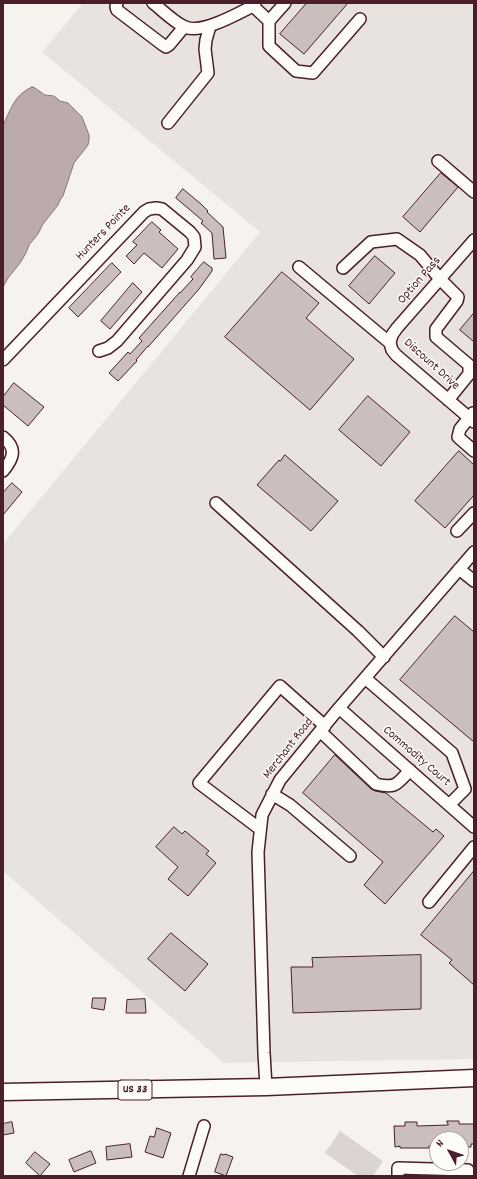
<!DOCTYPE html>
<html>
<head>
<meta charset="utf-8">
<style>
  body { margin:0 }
  #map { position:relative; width:477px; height:1179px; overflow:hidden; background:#f6f3ef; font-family:Dekko,sans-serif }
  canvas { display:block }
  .frame { position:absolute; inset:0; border:4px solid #4a1f2b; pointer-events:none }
  .north { position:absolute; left:429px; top:1131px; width:40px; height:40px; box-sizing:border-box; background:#fdfcf7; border:1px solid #b5a4a5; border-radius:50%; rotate:310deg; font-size:11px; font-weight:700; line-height:16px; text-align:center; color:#4a1f2b }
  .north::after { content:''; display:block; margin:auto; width:14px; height:18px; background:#4a1f2b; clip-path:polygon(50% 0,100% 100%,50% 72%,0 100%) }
</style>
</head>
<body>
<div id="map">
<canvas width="477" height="1179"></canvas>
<div class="frame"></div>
<div class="north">N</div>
</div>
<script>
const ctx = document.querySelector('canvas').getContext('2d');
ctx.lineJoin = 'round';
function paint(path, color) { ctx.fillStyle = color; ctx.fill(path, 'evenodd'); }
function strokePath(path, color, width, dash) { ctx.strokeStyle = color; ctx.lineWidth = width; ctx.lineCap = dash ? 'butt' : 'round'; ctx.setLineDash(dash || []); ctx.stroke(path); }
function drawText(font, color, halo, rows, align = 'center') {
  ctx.font = font + ' Dekko,sans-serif'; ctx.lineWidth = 3; ctx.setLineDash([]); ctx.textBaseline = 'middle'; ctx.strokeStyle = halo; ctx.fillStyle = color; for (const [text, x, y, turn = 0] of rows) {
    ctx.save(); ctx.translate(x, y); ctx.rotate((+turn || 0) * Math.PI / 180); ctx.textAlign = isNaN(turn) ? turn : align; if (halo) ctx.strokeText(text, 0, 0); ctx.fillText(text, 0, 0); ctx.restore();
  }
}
paint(new Path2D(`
  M83 3H474V1059L224 1063 3 871V544L260 232 42 52Z`), '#e9e3e0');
paint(new Path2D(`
  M340 1131 383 1161 373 1176H358L325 1153Z`), '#dcd4d2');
const water = new Path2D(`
  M32 87 35 88 45 95 54 96 60 101 68 103 82 117 89 135V140L88 145 74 163 63 196 60 200 58 205 43 224 38 234 29 245 26 253 20 263 8 278 3 287V126C10 110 15 94 32 87Z`);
paint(water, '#bbabac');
strokePath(water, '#8e7378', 1);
const building = new Path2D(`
  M307 3H348L304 54 280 34Z
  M441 173 458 187 420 232 403 217Z
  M183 189 201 204 208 211 207 212 223 227 226 258 214 259 212 233 201 223 203 221 176 198Z
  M152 222 161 230 159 232 178 249 162 268 144 253 134 264 126 256 137 245 133 242Z
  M375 256 395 273 369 304 349 286Z
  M204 262 212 268V271L199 289 148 347V346L136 360 137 361 118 381 109 373 128 352 130 354 142 341 139 338 180 292V293L193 279 191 277Z
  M112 263 121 272 78 317 69 308Z
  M282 272 319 303 306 318 354 359 310 410 225 337Z
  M133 283 142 292 110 329 101 321Z
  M474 313V342L460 330Z
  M14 383 44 407 28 426 3 405V397Z
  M368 396 410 432 381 466 339 430Z
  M459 451 474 465V495L445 528 415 501Z
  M285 455 338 501 311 531 257 485 279 460 280 461Z
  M12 483 22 492 3 515V493Z
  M455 616 474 632V742L400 680Z
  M335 755 371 789 375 791 386 793 433 832 436 829 444 836 385 904 364 885 383 862 303 793Z
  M174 827 182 834 185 831 209 851 206 854 216 863 188 896 168 879 178 867 156 847Z
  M474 871V985L449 963 452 960 421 935Z
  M171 933 208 964 185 991 148 959Z
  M421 955V1009L293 1013 291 967H313L312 958Z
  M93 998H106L104 1010 92 1008Z
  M145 999 146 1013H126L127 1000Z
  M447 1121H459V1124H474V1144H471V1147H463V1145H461V1139H437V1145L429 1146V1148H400V1146L395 1147 394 1126H405V1122H417V1126L448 1125Z
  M12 1122 14 1133 3 1135V1124Z
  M157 1128 171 1133 163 1158 145 1152 150 1136 154 1137Z
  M130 1144 132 1157 107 1160 106 1147Z
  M91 1151 96 1163 74 1172 69 1160Z
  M35 1152 50 1164 40 1176 26 1163Z
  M221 1154 224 1155 225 1154 233 1157 226 1176 215 1172Z`);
paint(building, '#cbbfbe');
strokePath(building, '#4a1f2b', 1);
const minor = new Path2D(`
  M117 3 116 7 117 10 163 45 166 47 169 45 184 27
  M153 3C162 10 173 21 183 26 199 36 237 14 253 6L255 3
  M253 6 269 21 285 3
  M269 21V46L296 71 313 73 360 19
  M168 123 208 73 205 49 206 40 210 26
  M438 161 474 192
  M299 267 390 343
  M343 268 371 242 397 239 420 255 440 279 458 297 457 301 436 329V337L469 365V374L448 400
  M390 343 392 335 397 328 474 240
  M390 343 392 350 396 355 474 422
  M3 360 144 212 149 209 156 208 162 209 190 232 194 237 195 247 187 260 117 341 108 348 99 351
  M473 413 460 429 458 437 474 451
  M3 437C17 448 14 458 3 471
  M216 503 358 631 384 657
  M457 531 474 513
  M459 569 474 581
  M365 678 452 753 465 789 449 805
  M339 708 474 827
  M320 731 376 784C396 789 397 784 410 770
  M272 794 290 805 350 856
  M260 829 199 783 280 686 325 726
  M429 902 474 847
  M266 1087 264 1053 258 852 262 815 280 780 339 708 474 552
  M189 1176 204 1126
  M398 1176V1168L468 1170V1176`);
const highway = new Path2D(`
  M3 1092 266 1087 474 1078`);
strokePath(minor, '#4a1f2b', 14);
strokePath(highway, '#4a1f2b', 19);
strokePath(minor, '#fdfcf7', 11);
strokePath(highway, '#fdfcf7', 16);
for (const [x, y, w] of [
  [135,1090,34]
]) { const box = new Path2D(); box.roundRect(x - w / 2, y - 10, w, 20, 3); ctx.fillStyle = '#fdfcf7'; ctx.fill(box); strokePath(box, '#4a1f2b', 1); }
drawText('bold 12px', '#4a1f2b', null, [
  ["US 33",135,1090]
]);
drawText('13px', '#4a1f2b', '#fdfcf7', [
  ["Hunters Pointe",104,233,-46],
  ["Option Pass",420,281,-49],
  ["Discount Drive",431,365,42],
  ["Merchant Road",289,749,-52],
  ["Commodity Court",416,757,41]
]);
</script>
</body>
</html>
